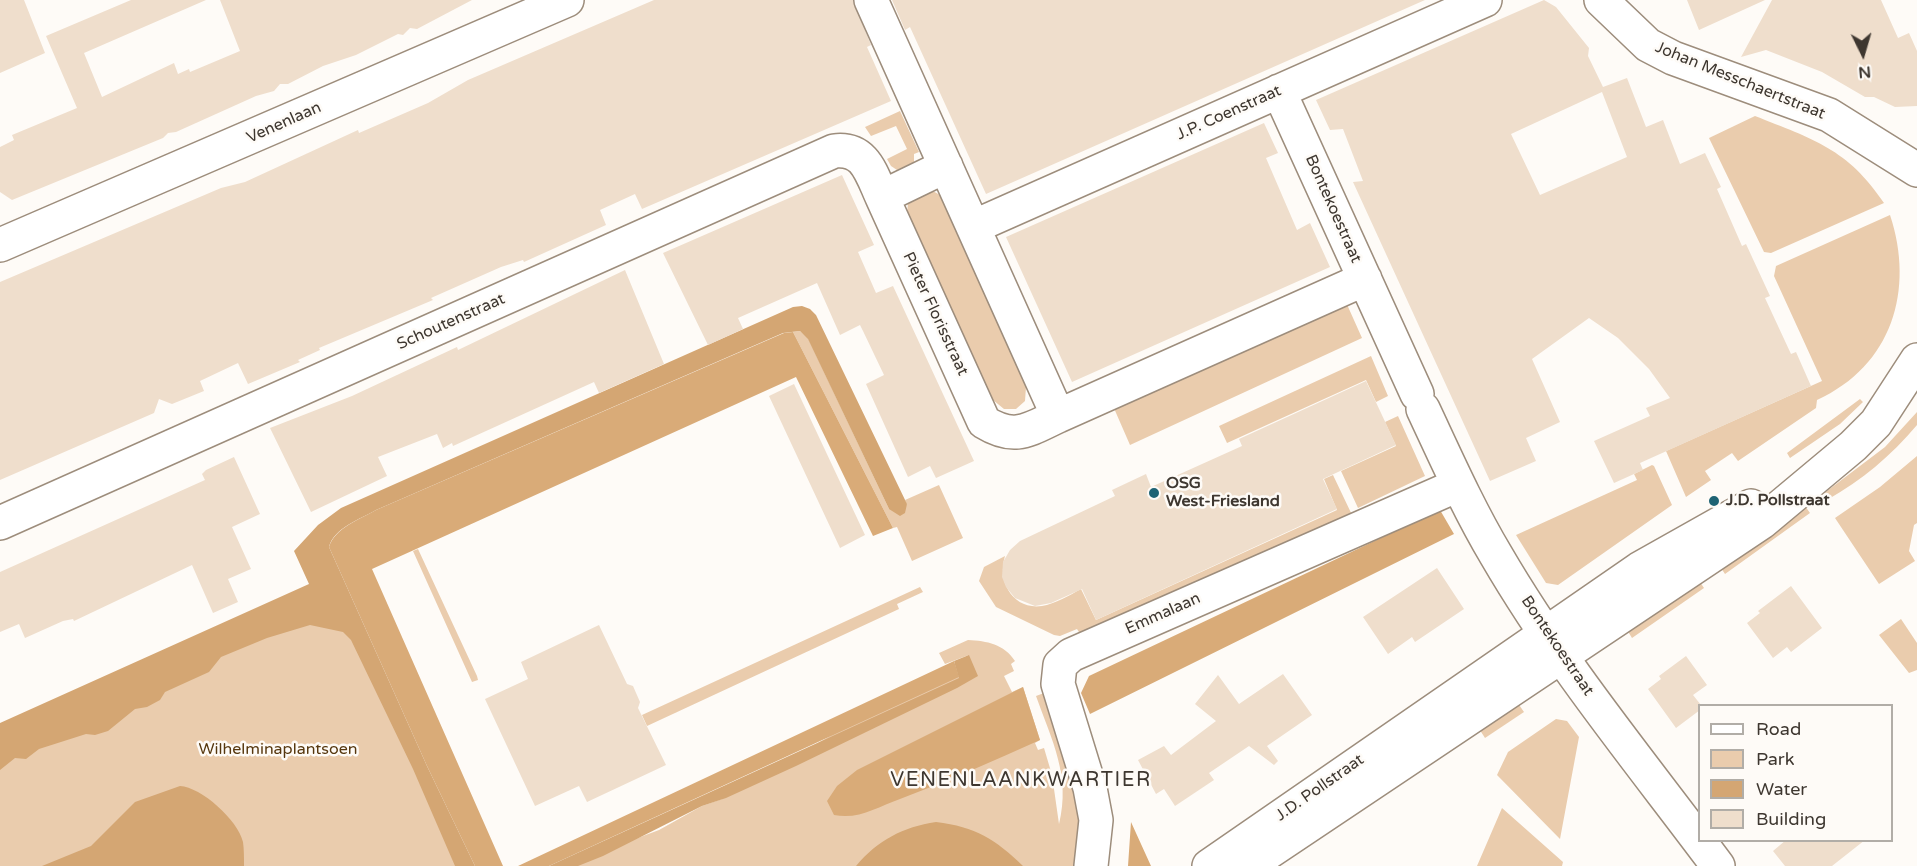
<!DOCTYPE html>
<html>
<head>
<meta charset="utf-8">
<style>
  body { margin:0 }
  #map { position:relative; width:1917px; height:866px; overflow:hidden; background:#fefbf7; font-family:"Varela Round",sans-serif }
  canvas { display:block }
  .legend { position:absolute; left:1698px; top:704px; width:195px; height:138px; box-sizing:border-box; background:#fefbf7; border:2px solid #b1ada7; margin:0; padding:8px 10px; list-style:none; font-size:18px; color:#3e3730 }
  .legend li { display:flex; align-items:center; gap:12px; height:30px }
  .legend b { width:30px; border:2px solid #b1ada7 }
  .north { position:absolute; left:1833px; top:24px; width:60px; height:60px; -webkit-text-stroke:4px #fefbf7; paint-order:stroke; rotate:175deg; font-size:16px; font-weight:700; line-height:24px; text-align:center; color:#3e3730 }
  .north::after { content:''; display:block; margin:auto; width:21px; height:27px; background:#3e3730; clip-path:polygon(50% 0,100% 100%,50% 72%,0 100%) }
</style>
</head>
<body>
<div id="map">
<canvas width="1917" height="866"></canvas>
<ul class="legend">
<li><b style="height:8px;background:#fff"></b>Road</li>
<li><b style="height:16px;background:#eaccad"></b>Park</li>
<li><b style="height:16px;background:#d4a673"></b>Water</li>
<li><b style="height:16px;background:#efdecc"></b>Building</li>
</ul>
<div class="north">N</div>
</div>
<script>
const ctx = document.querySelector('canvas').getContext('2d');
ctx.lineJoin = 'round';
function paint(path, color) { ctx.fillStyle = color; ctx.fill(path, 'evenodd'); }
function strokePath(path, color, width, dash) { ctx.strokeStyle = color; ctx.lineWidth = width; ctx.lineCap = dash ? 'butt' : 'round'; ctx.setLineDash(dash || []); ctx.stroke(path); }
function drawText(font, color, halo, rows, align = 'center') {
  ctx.font = font + ' "Varela Round",sans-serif'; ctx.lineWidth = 5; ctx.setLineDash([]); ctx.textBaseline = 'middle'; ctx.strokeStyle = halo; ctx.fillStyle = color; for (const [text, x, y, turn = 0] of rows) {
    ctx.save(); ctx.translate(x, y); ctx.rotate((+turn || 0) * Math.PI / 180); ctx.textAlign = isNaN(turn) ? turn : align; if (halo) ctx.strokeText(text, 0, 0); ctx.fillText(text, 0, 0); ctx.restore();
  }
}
paint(new Path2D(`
  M900 111 919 152 914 154V162L897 170 891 166 887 159 907 149 896 126 871 136 865 127Z
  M1755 116C1813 139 1848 149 1884 203L1771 253 1764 252 1709 138Z
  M931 190 940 195 1026 387 1025 401 1016 409H1004L993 400 907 214 908 202Z
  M1890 215C1915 290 1892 366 1817 400L1816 408 1738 461 1732 453 1705 471 1711 480 1686 497 1666 451 1822 381 1774 276 1776 266Z
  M1345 300 1362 338 1130 445 1113 406Z
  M800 331 808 338 889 509 907 505 905 500 939 485 963 538 912 561 897 527 893 528 793 332Z
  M1371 356 1388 396 1376 402 1366 380 1227 443 1219 426Z
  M1860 399 1863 402 1840 424 1790 458 1787 453Z
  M1917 412V425C1891 456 1862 480 1827 500L1823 494 1885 447Z
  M1398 416 1425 476 1358 508 1341 471 1396 446 1385 422Z
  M1917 456V523L1914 525 1909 551 1915 561 1879 584 1835 518 1880 487Z
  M1652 465 1654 466 1672 505 1558 585 1546 583 1516 535 1637 480 1634 474Z
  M1333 475 1353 517 1082 637 1077 629 1060 636 1054 635 996 607 979 581 984 567 1005 556C997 582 1013 610 1042 606 1055 604 1070 595 1081 589L1096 620 1337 510 1324 479Z
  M1805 506 1810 513 1725 574 1719 565Z
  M418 549 477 676 478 680 472 682 413 551Z
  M1698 579 1704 588 1632 638 1624 625Z
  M920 587 923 592 897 604 899 609 647 726 642 715Z
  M335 595 466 866H0V748Z
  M1901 619 1917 643V670L1909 673 1879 635Z
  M968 640C987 641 1004 644 1015 661L1011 664 1014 671 1004 676 1012 692 1023 687 1040 740 1035 743 1038 750 1044 748 1052 775 1059 824C1071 776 1052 741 1036 696L1044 693 1076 783 1080 827 1077 866H563L659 830 702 806 722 799 969 655 945 664 939 653Z
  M1515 699 1524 712 1485 738 1476 724Z
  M1556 719 1567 721 1579 737 1560 839 1497 775 1508 752Z
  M1502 808 1563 862 1562 866H1477Z`), '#eaccad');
paint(new Path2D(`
  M793 332 893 528 873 536 796 377 372 569 503 866H475L427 766 329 547C335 528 360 519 376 510L784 333Z
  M1440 510 1454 534 1090 714 1081 693 1089 676Z
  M954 661 959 677 549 866H518Z
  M1023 687 1040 740C994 761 947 781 900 799 877 807 859 820 834 815L827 801 837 786 857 770Z
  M1131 822 1151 866H1128Z`), '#d9ab78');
paint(new Path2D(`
  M802 306 810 309 816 315 907 504 905 513 900 516 889 509 808 339 800 331 783 333 376 510C360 519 334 528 329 547L427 766 475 866H455L413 769 351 640 343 632 310 625 267 638 221 657 209 672 165 692 160 700 147 707 135 709 108 731 95 735 86 734 39 749 26 759 15 758 0 770V723L309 584 294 551 318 525 341 508 793 307Z
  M969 655 978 676 957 688 796 766 726 798 702 806 603 856 578 866H549L959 678 954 661Z
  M180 786C201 787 238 820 243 842 244 849 244 858 244 866H42L91 846 135 802Z
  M936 822C976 827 995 839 1023 866H856C878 840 903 827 936 822Z`), '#d4a673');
paint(new Path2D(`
  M0 0H24L45 53 0 73Z
  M131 0H206L84 53 102 97 174 63 178 74 189 69 190 72 240 51 220 0H472L417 29 410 28 403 35 398 34 356 55 323 66 288 84H280L274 91 256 96 176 132 168 133 163 138 12 200 0 192V147L14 140 12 135 77 108 46 36Z
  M654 0H853L871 45 867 47 891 101 642 209 635 194 600 210 606 225 524 262 523 260 501 267 431 298 433 300 319 348 320 350 298 360 300 362 248 384 238 363 200 381 204 391 172 404 159 399 154 413 0 480V282L221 188 245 182 358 130 359 133 428 103 468 80Z
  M892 0H1425L986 194 910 27 905 30Z
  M1544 0 1556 7 1589 48 1588 56 1603 87 1627 78 1646 127 1663 120 1680 164 1705 153 1721 187 1717 189 1742 246 1746 244 1770 296 1765 298 1791 354 1796 352 1811 386 1640 463 1643 470 1614 483 1594 441 1650 416 1646 408 1670 398 1649 369 1618 338 1589 318 1532 359 1560 422 1526 438 1536 461 1490 481 1353 182 1363 181 1343 129 1330 130 1316 100ZM1602 92 1627 157 1540 195 1511 134Z
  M1687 0H1765L1699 30Z
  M1772 0H1881L1898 38 1909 33 1917 51V106L1895 107 1874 97H1865L1822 72 1766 50 1741 57Z
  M1264 123 1278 153 1266 158 1297 230 1310 223 1330 267 1072 382 1006 237Z
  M842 175 874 245 858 252 876 293 893 286 974 461 936 478 930 466 908 477 866 384 884 375 863 331 860 325 840 335 817 283 738 318 743 329 708 345 663 253Z
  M625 270 664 364 599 393 594 382 453 446 452 443 443 448 437 434 378 457 387 476 311 512 270 428 352 396 457 347 458 350Z
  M1366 381 1396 445 1323 479 1337 509 1096 620 1082 589 1051 603 1035 606 1015 598 1006 587 1002 577 1003 562 1010 550 1020 541 1115 496 1112 490 1146 474 1151 487 1242 446 1239 439Z
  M794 384 865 535 840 548 769 396Z
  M234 457 260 514 232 527 251 569 228 579 238 602 213 613 192 565 74 621 73 619 63 621 25 638 19 624 0 632V572L205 480 202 474 206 470Z
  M1437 568 1464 609 1415 642 1412 637 1388 654 1363 617Z
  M1791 586 1822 628 1791 652 1787 647 1773 658 1747 623 1760 613 1758 611Z
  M599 625 627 684 633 686 640 702 638 708 666 765 587 802 579 786 535 806 485 699 528 679 521 662Z
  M1686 656 1707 685 1693 695 1701 705 1700 710 1676 728 1648 689 1661 679 1659 676Z
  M1283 674 1312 715 1267 746 1278 761 1274 765 1249 746 1209 773 1214 780 1175 806 1164 789 1156 794 1138 760 1164 746 1171 755 1216 721 1195 704 1218 675 1239 704Z
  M1786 840H1865L1832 866H1785L1773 851Z`), '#efdecc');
const minor = new Path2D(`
  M871 0 1058 416 1365 279
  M1601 0 1648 45 1673 58 1829 115 1917 170
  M1279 91 1417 394
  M946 166 882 197 984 422C1015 441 1028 430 1058 416
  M973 227 1485 0
  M0 245 567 0
  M1423 409C1446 458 1468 508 1496 555 1560 665 1642 764 1718 866
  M0 523 834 151C865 147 871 173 882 197
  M1091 866 1096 820 1090 788 1058 684 1060 665 1071 655 1458 485
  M1209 866 1639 569 1751 506
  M1248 866 1762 522 1853 446 1876 423 1917 360`);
strokePath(minor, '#9d8d7c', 36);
strokePath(minor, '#fff', 33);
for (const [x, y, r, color] of [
  [1154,493,6,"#1e6374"],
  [1714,501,6,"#1e6374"]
]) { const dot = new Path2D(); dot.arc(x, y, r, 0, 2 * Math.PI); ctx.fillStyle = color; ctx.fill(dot); strokePath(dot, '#fefbf7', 2); }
drawText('16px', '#3e3730', '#fefbf7', [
  ["Johan Messchaertstraat",1740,81,22],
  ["J.P. Coenstraat",1229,113,-24],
  ["Venenlaan",284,123,-24],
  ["Bontekoestraat",1333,209,66],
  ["Pieter Florisstraat",935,314,65],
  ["Schoutenstraat",451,322,-24],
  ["Emmalaan",1163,614,-24],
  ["Bontekoestraat",1557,646,56],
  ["J.D. Pollstraat",1320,788,-35]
]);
drawText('bold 16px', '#3e3730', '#fefbf7', [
  ["OSG",1166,484],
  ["West-Friesland",1166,502],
  ["J.D. Pollstraat",1726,501]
], 'left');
drawText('16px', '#56370e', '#fefbf7', [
  ["Wilhelminaplantsoen",278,750]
]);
ctx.letterSpacing = '1.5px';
drawText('20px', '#3e3730', '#fefbf7', [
  ["VENENLAANKWARTIER",1021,781]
]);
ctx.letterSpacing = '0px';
</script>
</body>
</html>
